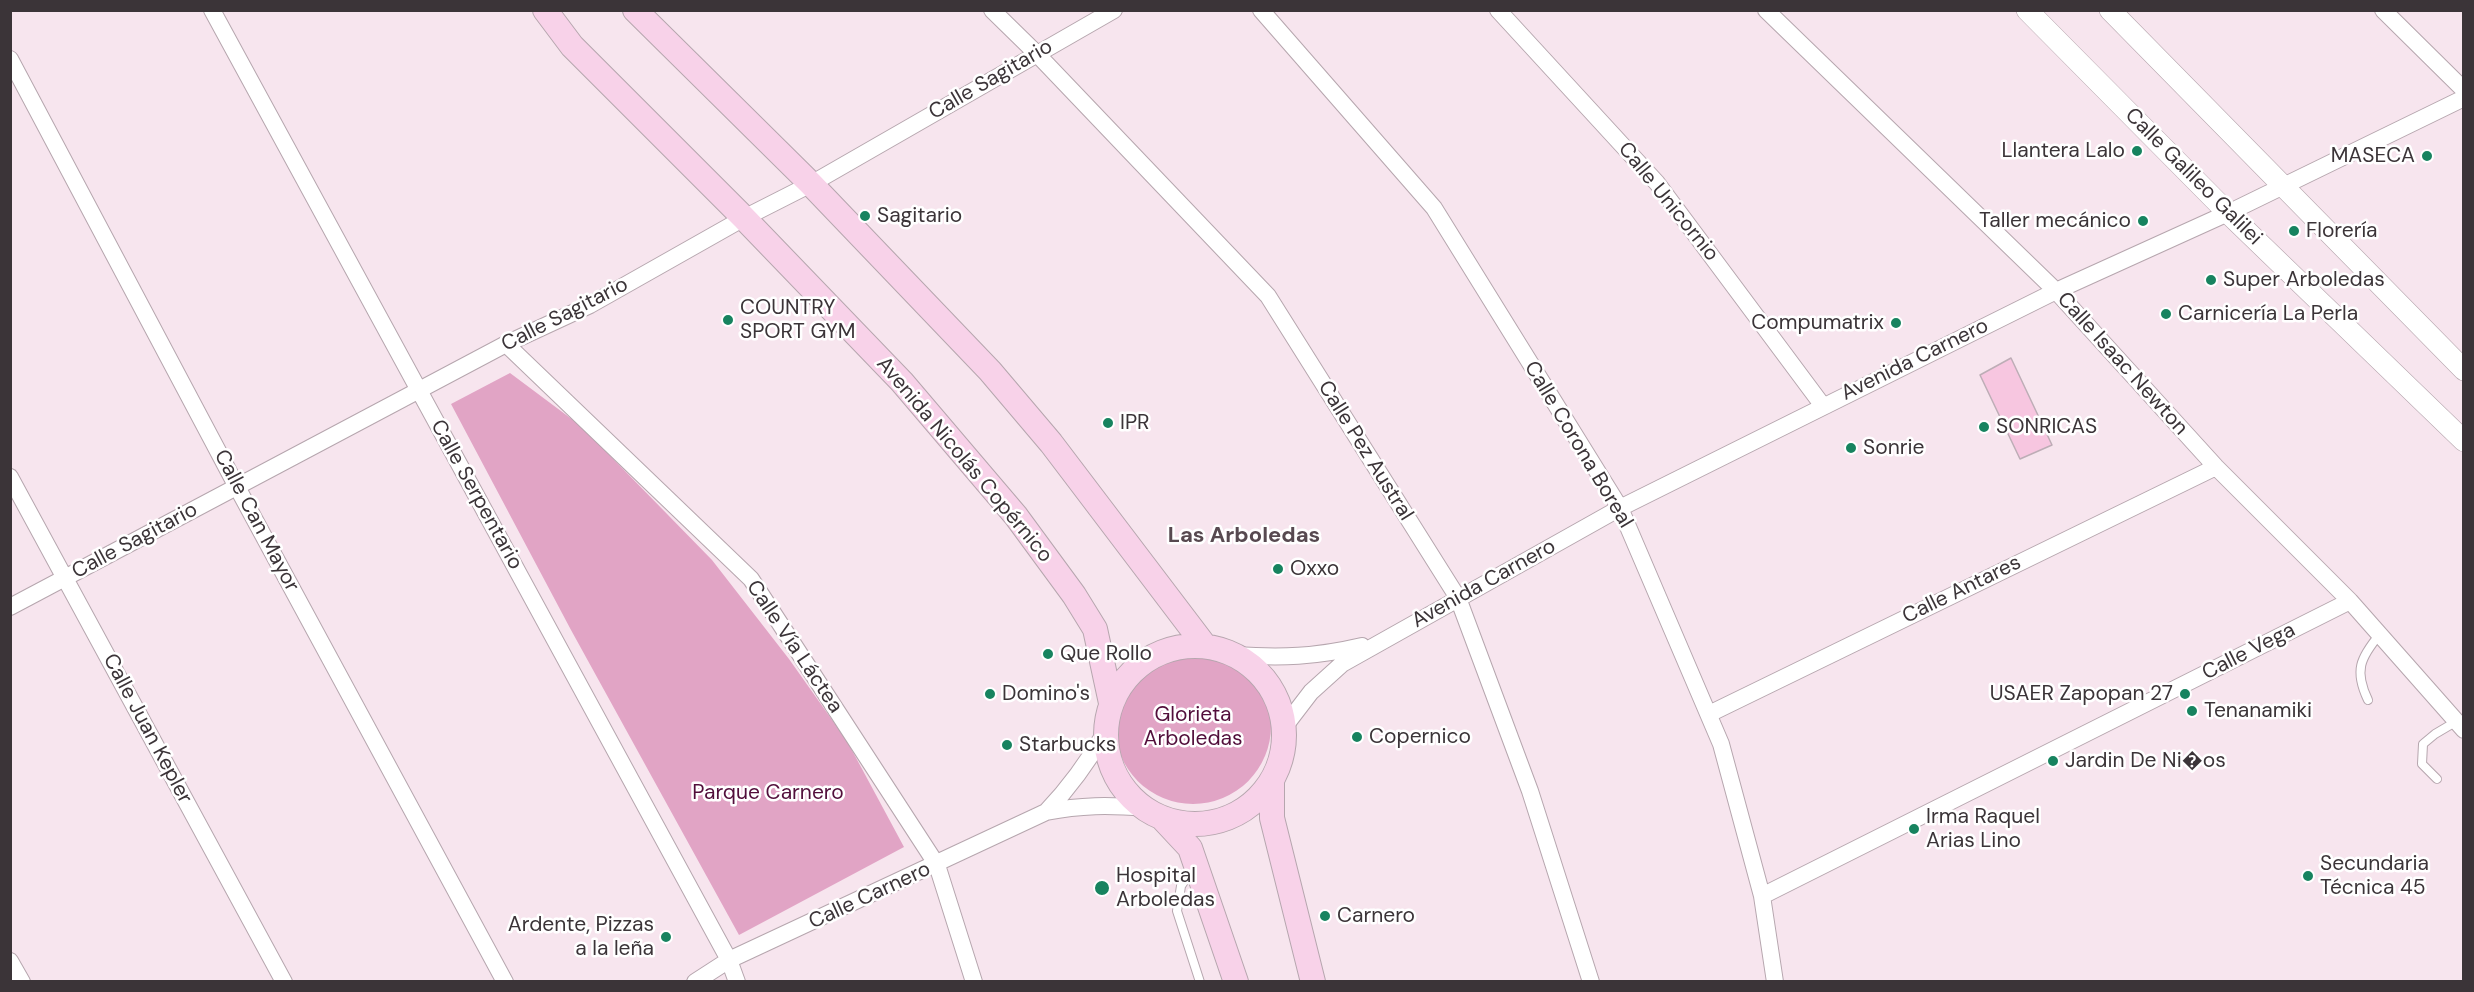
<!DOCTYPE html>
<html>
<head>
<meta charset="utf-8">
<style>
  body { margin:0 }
  #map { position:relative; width:2474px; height:992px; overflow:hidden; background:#f7e5ee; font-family:"DM Sans",sans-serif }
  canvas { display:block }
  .frame { position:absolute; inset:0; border:12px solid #3b3438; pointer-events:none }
</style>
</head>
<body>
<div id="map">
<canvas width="2474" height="992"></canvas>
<div class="frame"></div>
</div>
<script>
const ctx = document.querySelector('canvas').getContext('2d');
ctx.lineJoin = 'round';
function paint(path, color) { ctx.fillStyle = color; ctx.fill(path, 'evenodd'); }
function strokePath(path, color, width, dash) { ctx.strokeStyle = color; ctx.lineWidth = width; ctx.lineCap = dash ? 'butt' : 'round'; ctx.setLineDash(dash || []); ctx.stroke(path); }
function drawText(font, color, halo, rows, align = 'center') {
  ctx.font = font + ' "DM Sans",sans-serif'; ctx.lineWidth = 5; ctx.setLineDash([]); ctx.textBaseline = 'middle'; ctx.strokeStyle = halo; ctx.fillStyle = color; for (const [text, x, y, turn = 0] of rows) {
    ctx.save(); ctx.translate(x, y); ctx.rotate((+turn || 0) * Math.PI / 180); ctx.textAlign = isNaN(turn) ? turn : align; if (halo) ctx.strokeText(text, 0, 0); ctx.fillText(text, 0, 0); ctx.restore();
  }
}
paint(new Path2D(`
  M510 373 581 426 712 560 789 659 847 741 904 847 739 935 571 630 451 404Z
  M1115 726a78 78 0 1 1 156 0a78 78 0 1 1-156 0Z`), '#e1a4c5');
const building = new Path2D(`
  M2011 358 2052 445 2020 459 1980 375Z`);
paint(building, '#f7c6e0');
strokePath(building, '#bdadb6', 1.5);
const service = new Path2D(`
  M2368 700C2354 671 2360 658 2380 634
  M2437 779 2422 764 2423 744 2435 734 2457 721
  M1192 869 1181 886 1177 911 1200 982`);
const minor = new Path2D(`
  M212 10 729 960 737 982
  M992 10 1037 54 1268 296 1458 598 1530 791 1591 982
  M1261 10 1434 208 1620 508 1721 744 1762 896 1775 982
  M1498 10 1657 183 1823 406
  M1766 10 2056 291 2216 467 2350 601 2464 730
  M2383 10 2464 90
  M10 59 237 487 505 982
  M506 344 751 579 937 865 974 982
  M10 477 284 982
  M10 607 506 344 590 305 744 218 811 184 1114 10
  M1234 655C1282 658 1315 657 1362 646
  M1709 714 2216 467
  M1285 726 1311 692 1342 664 1620 508 2056 291 2228 213 2464 98
  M1046 812C1070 787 1088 762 1106 731
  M1762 896 2350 601
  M10 961 22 982
  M695 982 729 960 1046 812C1081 805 1109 805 1145 808`);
const tertiary = new Path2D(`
  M2027 10 2228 213 2464 441
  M2110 10 2464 370`);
const secondary = new Path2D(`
  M545 10 572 46 744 218 902 382 1016 516 1074 595 1095 629 1111 703
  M635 10 811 184 990 371 1051 443 1205 646
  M1106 735a89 89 0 1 1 178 0a89 89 0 1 1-178 0Z
  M1272 782V818L1313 982
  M1162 818 1190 848 1236 982`);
strokePath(service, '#b6a6ae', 10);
strokePath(minor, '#b6a6ae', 18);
strokePath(tertiary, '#b6a6ae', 22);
strokePath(secondary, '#b6a6ae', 26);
strokePath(service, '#fff', 8);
strokePath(minor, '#fff', 16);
strokePath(tertiary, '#fff', 21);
strokePath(secondary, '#f8d2e9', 24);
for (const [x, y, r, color] of [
  [2137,151,6,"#17835f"],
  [2427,156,6,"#17835f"],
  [865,216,6,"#17835f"],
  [2143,221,6,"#17835f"],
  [2294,231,6,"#17835f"],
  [2211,280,6,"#17835f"],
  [2166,314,6,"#17835f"],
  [728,320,6,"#17835f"],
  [1896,323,6,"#17835f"],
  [1108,423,6,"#17835f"],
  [1984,427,6,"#17835f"],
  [1851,448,6,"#17835f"],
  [1278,569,6,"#17835f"],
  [1048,654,6,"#17835f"],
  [990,694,6,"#17835f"],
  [2185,694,6,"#17835f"],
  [2192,711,6,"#17835f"],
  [1357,737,6,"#17835f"],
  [1007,745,6,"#17835f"],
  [2053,761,6,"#17835f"],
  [1914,829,6,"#17835f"],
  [2308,876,6,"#17835f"],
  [1102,888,8,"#17835f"],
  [1325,916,6,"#17835f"],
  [666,937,6,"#17835f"]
]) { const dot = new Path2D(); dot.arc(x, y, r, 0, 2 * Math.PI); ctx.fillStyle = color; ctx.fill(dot); strokePath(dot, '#fff', 2); }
drawText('21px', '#3b3438', '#fff', [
  ["Calle Sagitario",991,80,-30],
  ["Calle Galileo Galilei",2193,177,45],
  ["Calle Unicornio",1668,202,51],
  ["Calle Sagitario",565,315,-27],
  ["Avenida Carnero",1915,360,-26],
  ["Calle Isaac Newton",2122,364,48],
  ["Calle Corona Boreal",1578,445,59],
  ["Calle Pez Austral",1365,451,58],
  ["Avenida Nicolás Copérnico",964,460,50],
  ["Calle Serpentario",476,495,61],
  ["Calle Can Mayor",256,521,62],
  ["Calle Sagitario",135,541,-28],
  ["Avenida Carnero",1484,584,-29],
  ["Calle Antares",1962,590,-26],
  ["Calle Vía Láctea",794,647,56],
  ["Calle Vega",2249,652,-27],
  ["Calle Juan Kepler",147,729,62],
  ["Calle Carnero",870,896,-25]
]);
drawText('21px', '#3b3438', '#fff', [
  ["Llantera Lalo",2125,151,"right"],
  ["MASECA",2415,156,"right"],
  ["Sagitario",877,216],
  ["Taller mecánico",2131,221,"right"],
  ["Florería",2306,231],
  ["Super Arboledas",2223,280],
  ["COUNTRY",740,308],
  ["SPORT GYM",740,332],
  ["Carnicería La Perla",2178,314],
  ["Compumatrix",1884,323,"right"],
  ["IPR",1120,423],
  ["SONRICAS",1996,427],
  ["Sonrie",1863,448],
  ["Oxxo",1290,569],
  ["Que Rollo",1060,654],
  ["Domino's",1002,694],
  ["USAER Zapopan 27",2173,694,"right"],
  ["Tenanamiki",2204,711],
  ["Copernico",1369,737],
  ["Starbucks",1019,745],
  ["Jardin De Ni�os",2065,761],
  ["Irma Raquel",1926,817],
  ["Arias Lino",1926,841],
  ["Secundaria",2320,864],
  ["Técnica 45",2320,888],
  ["Hospital",1116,876],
  ["Arboledas",1116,900],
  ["Carnero",1337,916],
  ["Ardente, Pizzas",654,925,"right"],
  ["a la leña",654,949,"right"]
], 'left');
drawText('21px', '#520e3b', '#fff', [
  ["Glorieta",1193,715],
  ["Arboledas",1193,739],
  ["Parque Carnero",768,793]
]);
drawText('bold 22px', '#574950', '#fff', [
  ["Las Arboledas",1244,536]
]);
</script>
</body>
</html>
